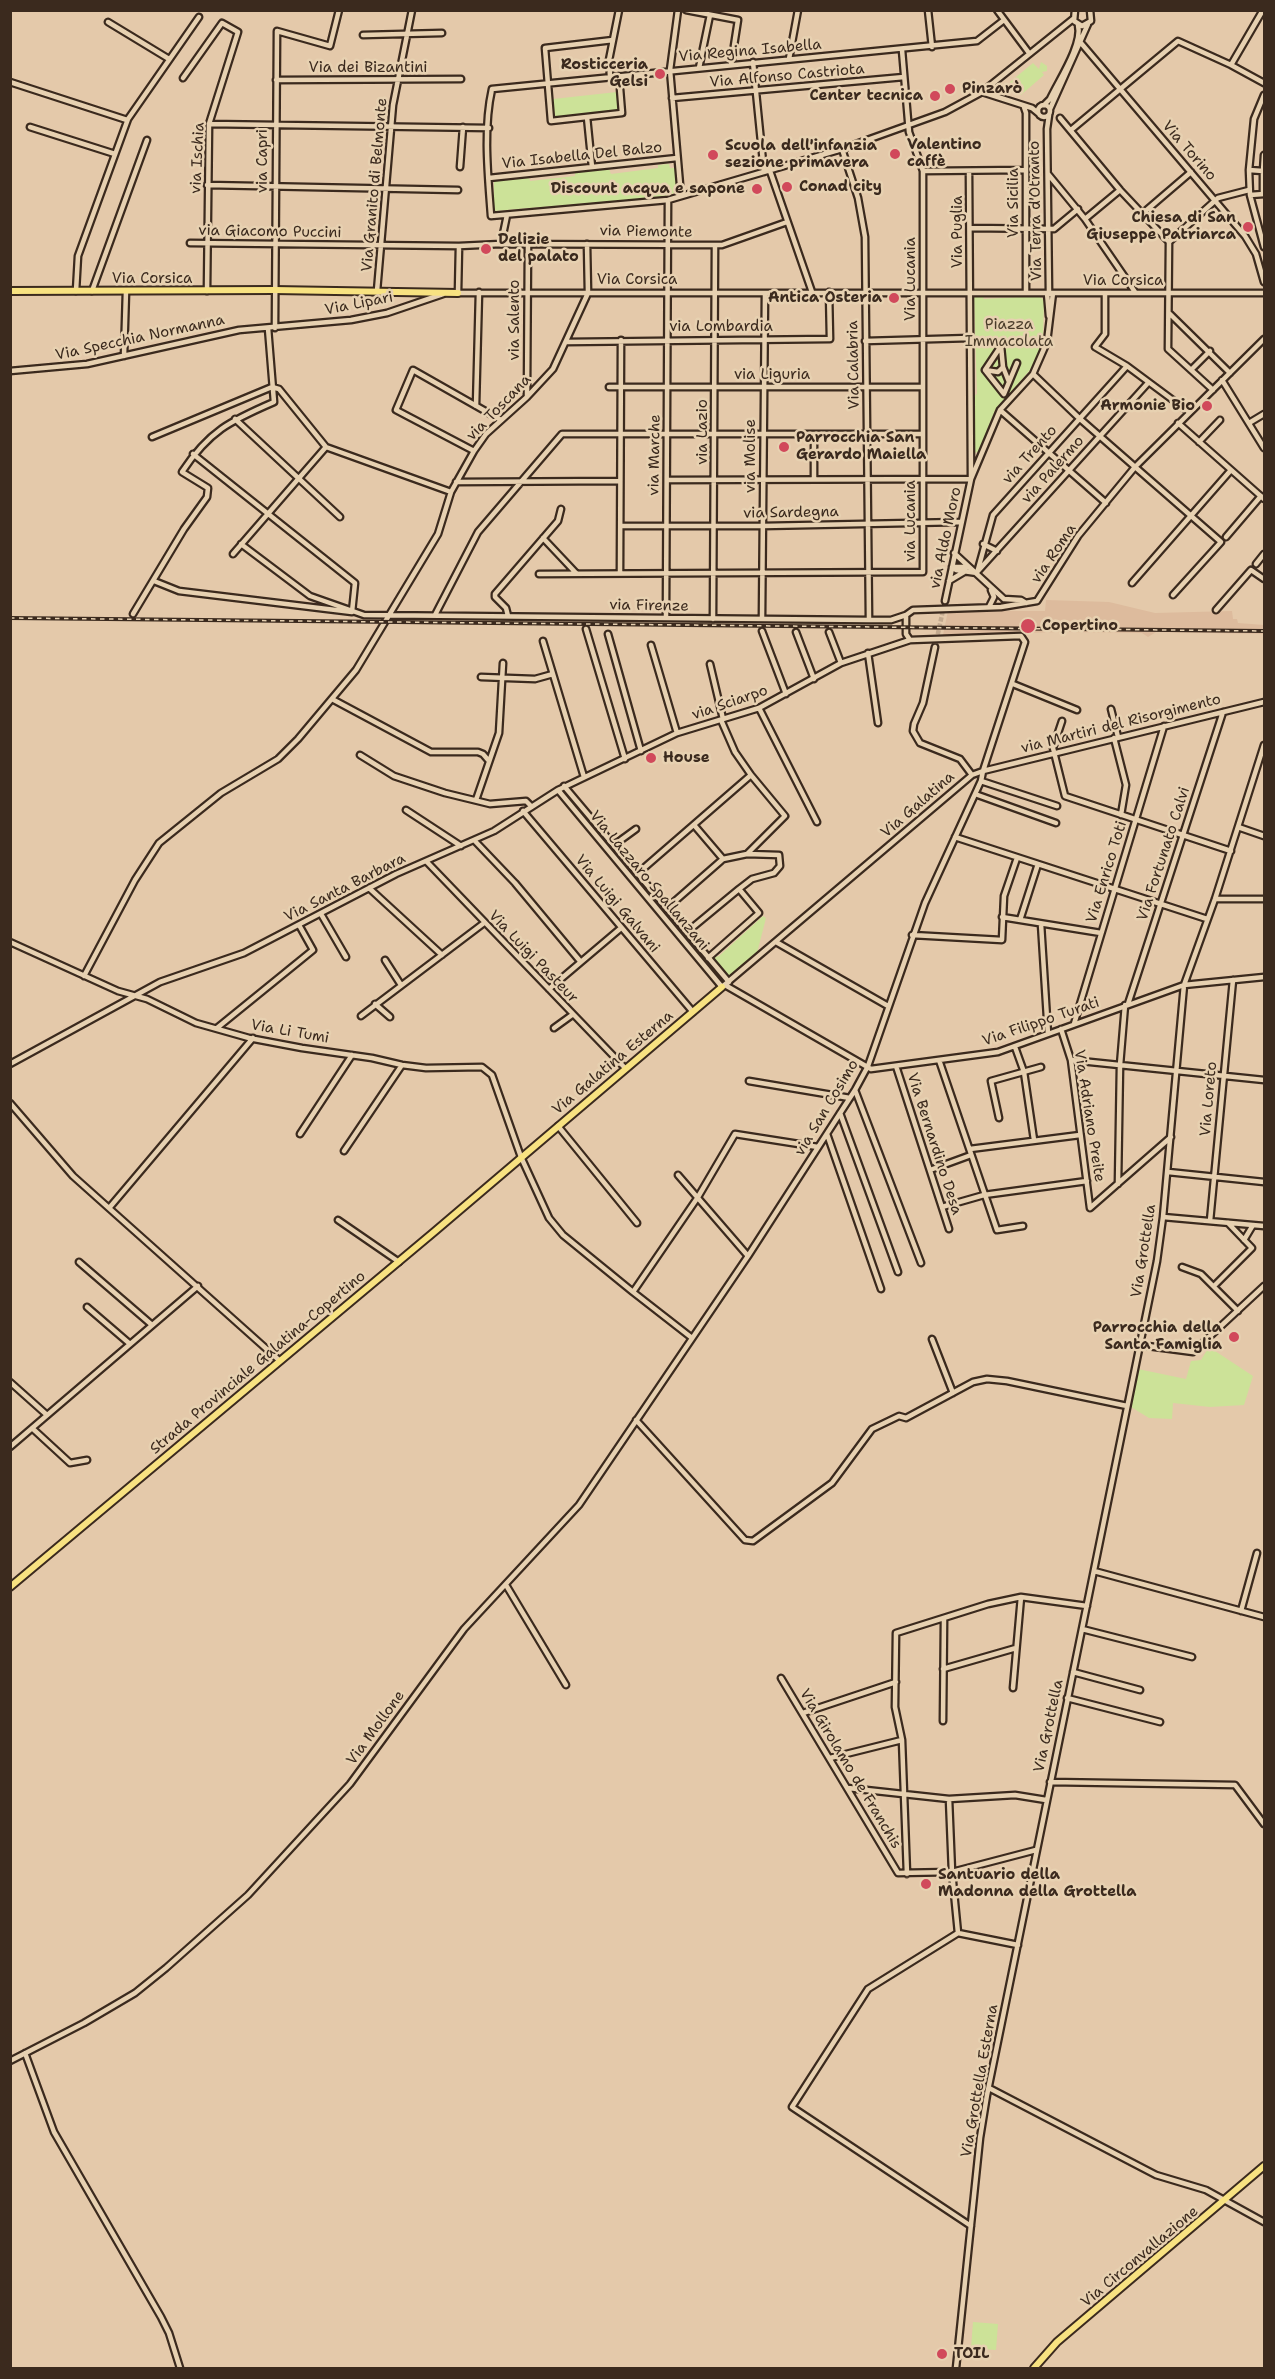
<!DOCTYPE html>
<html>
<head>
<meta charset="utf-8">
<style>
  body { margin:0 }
  #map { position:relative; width:1275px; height:2379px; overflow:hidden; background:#e4c9aa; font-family:"Shantell Sans",sans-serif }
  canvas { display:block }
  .frame { position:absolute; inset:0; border:12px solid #3b2a1e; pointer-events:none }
</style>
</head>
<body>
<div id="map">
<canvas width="1275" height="2379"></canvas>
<div class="frame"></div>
</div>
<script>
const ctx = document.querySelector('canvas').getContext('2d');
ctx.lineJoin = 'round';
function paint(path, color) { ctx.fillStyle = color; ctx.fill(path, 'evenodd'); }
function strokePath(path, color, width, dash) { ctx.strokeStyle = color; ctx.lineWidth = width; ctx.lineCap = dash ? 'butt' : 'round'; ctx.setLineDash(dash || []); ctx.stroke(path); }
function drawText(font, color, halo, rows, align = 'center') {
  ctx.font = font + ' "Shantell Sans",sans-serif'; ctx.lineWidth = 5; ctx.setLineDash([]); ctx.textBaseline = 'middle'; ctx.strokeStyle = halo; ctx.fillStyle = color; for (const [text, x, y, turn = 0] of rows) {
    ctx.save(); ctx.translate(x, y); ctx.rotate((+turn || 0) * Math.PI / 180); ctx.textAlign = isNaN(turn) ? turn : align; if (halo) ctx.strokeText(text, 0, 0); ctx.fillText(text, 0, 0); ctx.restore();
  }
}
paint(new Path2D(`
  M1046 600 1109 602 1155 613 1232 611 1233 619H1237L1238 623 1264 625V634L1156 632 1148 637 1142 633 1063 632 943 635 948 611H1045Z`), '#ddbb9d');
paint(new Path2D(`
  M1041 62 1047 66V71L1042 72 1044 75 1021 95 1010 82 1033 63 1039 69Z
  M617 92 619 110 554 117 553 99Z
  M669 164 670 168H675L677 192 661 197 494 211V181L529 178 530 181 575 176V172L609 169 611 174 658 168V165Z
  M974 296H985L983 299 1039 296 1044 300 1043 336 1037 358 1030 370 995 410 979 451 975 453 973 451 972 397 977 394Z
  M763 916 766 918 757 953 731 975H727L712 958 719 956Z
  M1209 1347 1253 1376 1244 1405 1210 1407 1173 1403 1172 1419 1149 1418 1131 1407 1138 1369 1186 1379 1191 1361 1201 1360Z
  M973 2322 998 2324 996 2350 971 2348Z`), '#cce298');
strokePath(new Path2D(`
  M935 647 945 601`), '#c2a98e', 4.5, [4.5, 2]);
const minor = new Path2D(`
  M678 10 670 70 681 196
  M686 10 738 20 731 65
  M928 10 932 47
  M997 10 1029 53
  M1075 10 1074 21 1082 26 1091 21 1090 10
  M1004 20 977 41 492 89C483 129 488 175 491 216L668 200 842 149 945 112 982 92 1073 19
  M108 22 169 59
  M363 35 442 33
  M613 40 545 48 551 121 622 113 619 76
  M1081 43 1245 236 1256 254 1264 282
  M789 59 798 10
  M753 62 764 172
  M1231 65 1263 10
  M699 68 710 15
  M610 76 609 60 619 10
  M183 78 222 23 238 32 209 124 207 291
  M276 80 461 79
  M10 82 127 120
  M982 92 1032 108 1038 113
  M672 98 904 77
  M1038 111a6 6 0 1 1 12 0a6 6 0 1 1-12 0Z
  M1044 105 1050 99C1059 80 1083 44 1078 25
  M1024 107 1026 113V293
  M1050 109 1088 24
  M1049 115 1047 129 1049 294
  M587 117 592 167
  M1060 118 1120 190 1169 242
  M209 124 489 128
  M30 127 115 154
  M1071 130 1178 41 1231 65 1264 83
  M842 149 858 198 865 237 869 620
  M460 167 463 127
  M1249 170 1254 119 1264 95
  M770 171 812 292
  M923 171 1026 170
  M969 171 971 477
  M1263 171 1264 155
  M1048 174 1085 219 1135 292
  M489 178 677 158
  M207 185 458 190
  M1263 194V171L1249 170 1250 195 1264 194
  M1250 195 1264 247
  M1142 214 1191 172
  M507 215 501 244 459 246 458 293H1264
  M1085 219 1120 190
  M970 228 1054 229 1078 209
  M190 243 459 246
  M501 244 722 245 787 222
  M76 291 78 256 128 119 199 17
  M92 291 147 140
  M377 291 393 105 412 10
  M1047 293 1049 316
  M1105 293V334L1095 347 1127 366 1189 412
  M1170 314 1230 373
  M275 328 277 31 330 46 339 10
  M865 341 970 338
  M566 342 830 339 829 292
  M124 356 126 291
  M985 370 998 372 1003 367
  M1191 370 1210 351
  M10 371 87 364 239 330 351 320 387 313 443 294
  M1033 374 1079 418 1221 542 1173 595
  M1222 380 1264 448
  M1009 382 1003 367 1001 346 985 370 1004 394 1017 363
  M609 387H923
  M1213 390 1168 349 1169 242 1218 198 1249 190
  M527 396 528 242
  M476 406 479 292
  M1000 410 1106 503
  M235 419 340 517
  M1178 423 1264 499
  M1249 423 1264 414
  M814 434V479
  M152 437 272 387 279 389 326 447 451 492
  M1199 442 1220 420
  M474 451 396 410 413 370 501 420
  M667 480 971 479
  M456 482 620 481
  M621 526H763L960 522
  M1226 537 1261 496
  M543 538 576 573
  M241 544 310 596 364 615 869 620H891L906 615
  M983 544 997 551
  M954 553 1004 599 1021 600 1026 603
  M233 554 326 447
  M1256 564 1264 554
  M952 567 956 570 977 573
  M952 567H969
  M978 571 1148 383
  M620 573 621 340
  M977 573 993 515 1127 366
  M539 574 923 572V171L909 132 902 50
  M154 581 179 591 352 612 355 583 193 454
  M949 581 964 572
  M1132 583 1231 470
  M945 601 971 479 1000 410 1033 374 1047 342 1053 293
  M989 607 994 597 991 590
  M1216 610 1251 570 1264 579
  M133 614 184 529 207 497 208 488 182 472C209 431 230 421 274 402L268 328
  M435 615 478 532 562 434H923
  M508 616 506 608 495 597V594L558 521 561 509
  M666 618 668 200
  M713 619 715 245
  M762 619 765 293
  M586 629 625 759
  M762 631 786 694
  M796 632 814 679
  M829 632 841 663
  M608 634 641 751
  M543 641 584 777
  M651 645 677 733
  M935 647 923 703 914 724 913 731 920 743 960 759 972 775
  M868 653 878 723
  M710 664 723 719
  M481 677 535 679 553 674
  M1013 684 1077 710
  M332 699 431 752H478L483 754 489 761
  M759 708 817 822
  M1111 709 1118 737
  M721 720 735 752 751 775 785 816 747 854
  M1062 721 1053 748 1065 796 1231 851
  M1114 738 1126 785 1121 815
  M360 755 394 776 445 793 490 804 526 801 531 806
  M981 781 1057 806
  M564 786 729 982
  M558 790 722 987 972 775 983 771 1025 642 1021 636 910 640 906 634V615L913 610 1001 607 1037 601 1078 536 1135 467 1264 339
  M975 794 1056 823
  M476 800 499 733 503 663
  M406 810 461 846
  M523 811 693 1012
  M694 825 723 859
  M1238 827 1264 836
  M955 837 1207 919
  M474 840 515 883 580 961
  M614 845 636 829
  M426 861 625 1068
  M637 874 751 775
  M369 888 442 955
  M1215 899H1264
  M667 908 723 859 747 854 779 855 780 866 774 873 752 879 739 889 687 932
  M321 914 346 957
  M1002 917 1101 933
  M1020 920 1038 864
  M1041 924 1048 1034
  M912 935 1002 940 1004 896 1017 858
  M10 942 118 991 147 999 196 1023 249 1038 302 1048 372 1058 402 1065 426 1068 482 1067 492 1075 521 1157 549 1218 563 1235 633 1292 698 1197 735 1134 818 1147
  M776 942 888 1006
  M708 958 759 913 739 889
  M385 960 401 985
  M84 976 135 880 159 843 221 793 278 759 298 739 356 670 438 534 451 492 474 451 486 434 527 397 553 369 588 293 587 244
  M725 985 871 1069 998 1052 1184 985 1264 977
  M549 989 621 928
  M375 1004 390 1017
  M1128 1004 1223 712
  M361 1016 484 923
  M1074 1024 1164 726
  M217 1028 313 950 299 925
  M554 1028 572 1015
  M1061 1029 1071 1060 1090 1208
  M1015 1047 1024 1072 1034 1140
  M939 1060 997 1230 1023 1226
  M1071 1060 1264 1080
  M10 1064 160 982 244 953 396 874 494 831 558 790 677 733 759 708 841 663 910 640
  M896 1066 949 1229
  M749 1081 850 1098
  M855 1090 921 1263
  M10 1103 73 1176 280 1361
  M840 1113 898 1272
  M999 1118 991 1081 1041 1067
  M558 1126 637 1223
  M300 1134 352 1055
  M827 1134 881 1289
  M970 1149 1080 1135
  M344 1151 402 1065
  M930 1170 971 1155
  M1168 1172 1264 1182
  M678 1175 748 1256
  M1118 1184 1120 1065 1125 1005
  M110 1207 253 1038
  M942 1207 984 1195 1087 1181
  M1090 1208 1171 1137
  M1163 1217 1264 1226
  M338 1220 399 1262
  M1210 1221 1233 980
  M1244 1240 1253 1225
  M79 1262 152 1325
  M1182 1267 1201 1274 1238 1311
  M1214 1286 1252 1248 1228 1223
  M633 1292 692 1338
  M87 1307 130 1344
  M932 1339 953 1393
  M1140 1345 1193 1352 1264 1286
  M10 1382 47 1415
  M636 1420 745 1540 753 1541 832 1483 872 1429 899 1416 906 1418 973 1382 987 1379 1007 1381 1127 1406
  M32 1428 70 1463 87 1460
  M10 1447 198 1286
  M1094 1571 1264 1617
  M506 1585 566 1685
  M1241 1611 1257 1553
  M1082 1629 1192 1657
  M943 1669 1016 1648
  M1073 1672 1140 1690
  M781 1678 898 1873 952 1872 958 1933
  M1013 1688 1021 1597
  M1067 1698 1160 1722
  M803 1713 896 1682
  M943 1721 944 1620
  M830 1758 902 1740
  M1050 1782 1235 1785 1264 1824
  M848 1788 949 1799 1015 1795 1046 1800
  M949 1799 952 1872 1036 1850
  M907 1874 902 1740 895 1707 896 1633 988 1604 1021 1597 1087 1606
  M25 2053 54 2132 161 2317 169 2333 180 2368
  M10 2061 84 2023 135 1993 166 1968 248 1895 350 1784 464 1629 579 1505 748 1256 855 1090 868 1066 925 903 981 781 983 771 1264 702
  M989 2088 1156 2175 1206 2190 1264 2222
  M971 2226 792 2107 868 1989 958 1933 1018 1945
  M956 2368 980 2138 987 2095 1157 1261 1163 1217 1184 985 1215 899 1264 745`);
const major = new Path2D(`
  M10 291 274 290 458 293
  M10 1587 434 1232 722 987
  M1034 2368 1057 2342 1264 2166`);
strokePath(minor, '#3b2a1e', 9);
strokePath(major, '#3b2a1e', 10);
strokePath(minor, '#e7d1b1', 4.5);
strokePath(major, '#f8e281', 6);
const rail = new Path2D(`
  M10 618 1264 631`);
strokePath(rail, '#3b2a1e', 4);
strokePath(rail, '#e7d1b1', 1.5, [4.5]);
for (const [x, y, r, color] of [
  [660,74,6,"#d1495b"],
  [950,89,6,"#d1495b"],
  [935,96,6,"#d1495b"],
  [895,154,6,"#d1495b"],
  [713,155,6,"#d1495b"],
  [787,187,6,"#d1495b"],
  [757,189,6,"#d1495b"],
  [1248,227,6,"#d1495b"],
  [486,249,6,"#d1495b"],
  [894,298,6,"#d1495b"],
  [1207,406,6,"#d1495b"],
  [784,447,6,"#d1495b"],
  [1028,626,8,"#d1495b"],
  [651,758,6,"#d1495b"],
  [1234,1337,6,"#d1495b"],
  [926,1884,6,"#d1495b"],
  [942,2354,6,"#d1495b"]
]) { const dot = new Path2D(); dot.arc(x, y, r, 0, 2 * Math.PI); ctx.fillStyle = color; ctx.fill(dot); strokePath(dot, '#e7d1b1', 2); }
drawText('15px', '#3b2a1e', '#e7d1b1', [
  ["Via Regina Isabella",750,51,-5],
  ["Via dei Bizantini",368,68],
  ["Via Alfonso Castriota",787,76,-5],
  ["Via Torino",1189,151,49],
  ["Via Isabella Del Balzo",582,156,-6],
  ["via Ischia",198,158,-87],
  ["via Capri",263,161,-90],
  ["Via Granito di Belmonte",375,185,-85],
  ["Via Sicilia",1014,203,-90],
  ["Via Terra d'Otranto",1036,211,-91],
  ["via Giacomo Puccini",270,232,1],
  ["via Piemonte",646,232,1],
  ["Via Puglia",958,232,-90],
  ["Via Corsica",152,279],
  ["Via Lucania",911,279,-90],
  ["Via Corsica",637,280],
  ["Via Corsica",1123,281],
  ["Via Lipari",359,304,-11],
  ["via Salento",515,320,-90],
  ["via Lombardia",721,327],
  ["Via Specchia Normanna",140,338,-12],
  ["Via Calabria",854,365,-91],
  ["via Liguria",772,375],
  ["via Toscana",499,408,-46],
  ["via Lazio",703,432,-90],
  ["via Marche",655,455,-89],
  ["via Trento",1030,455,-48],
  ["via Molise",751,456,-90],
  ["via Palermo",1053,470,-48],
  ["via Sardegna",791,513,-1],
  ["via Lucania",911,521,-90],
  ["via Aldo Moro",946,538,-78],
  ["via Roma",1054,554,-56],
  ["via Firenze",649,606,1],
  ["via Sciarpo",730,703,-19],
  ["via Martiri del Risorgimento",1121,724,-14],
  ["Via Galatina",918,805,-41],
  ["Via Fortunato Calvi",1164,854,-72],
  ["Via Enrico Toti",1107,872,-73],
  ["Via Lazzaro Spallanzani",649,881,50],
  ["Via Santa Barbara",345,888,-27],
  ["Via Luigi Galvani",617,904,50],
  ["Via Luigi Pasteur",533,957,46],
  ["Via Filippo Turati",1041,1022,-19],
  ["Via Li Tumi",290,1032,10],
  ["Via Galatina Esterna",613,1063,-40],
  ["Via Loreto",1209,1099,-85],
  ["via San Cosimo",827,1108,-59],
  ["Via Adriano Preite",1089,1116,81],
  ["Via Bernardino Desa",934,1144,72],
  ["Via Grottella",1144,1251,-81],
  ["Strada Provinciale Galatina-Copertino",258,1363,-40],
  ["Via Grottella",1049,1726,-78],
  ["Via Mollone",376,1728,-54],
  ["Via Girolamo de Franchis",850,1769,59],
  ["Via Grottella Esterna",980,2081,-80],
  ["Via Circonvallazione",1140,2257,-40]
]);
drawText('bold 15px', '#3b2a1e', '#e7d1b1', [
  ["Rosticceria",648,65,"right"],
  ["Gelsi",648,82,"right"],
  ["Pinzarò",962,89],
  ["Center tecnica",923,96,"right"],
  ["Valentino",907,145],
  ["caffè",907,162],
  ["Scuola dell'infanzia",725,146],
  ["sezione primavera",725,163],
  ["Conad city",799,187],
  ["Discount acqua e sapone",745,189,"right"],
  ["Chiesa di San",1236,218,"right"],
  ["Giuseppe Patriarca",1236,235,"right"],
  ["Delizie",498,240],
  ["del palato",498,257],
  ["Antica Osteria",882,298,"right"],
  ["Armonie Bio",1195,406,"right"],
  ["Parrocchia San",796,438],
  ["Gerardo Maiella",796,455],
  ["Copertino",1042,626],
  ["House",663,758],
  ["Parrocchia della",1222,1328,"right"],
  ["Santa Famiglia",1222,1345,"right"],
  ["Santuario della",938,1875],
  ["Madonna della Grottella",938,1892],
  ["TOIL",954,2354]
], 'left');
drawText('15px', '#4a3c2a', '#e7d1b1', [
  ["Piazza",1009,325],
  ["Immacolata",1009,342]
]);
</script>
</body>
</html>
